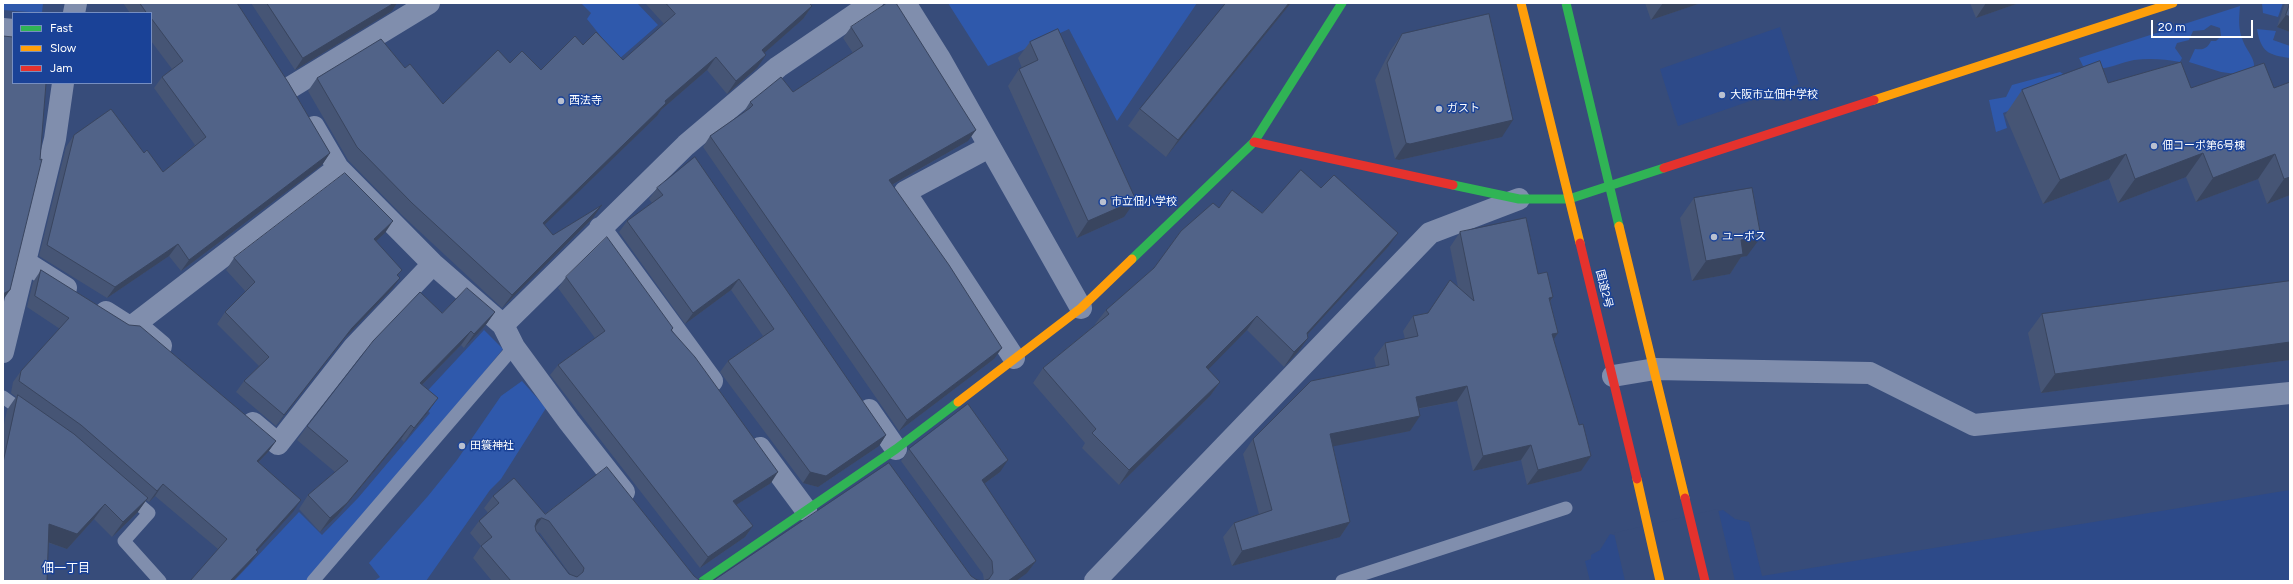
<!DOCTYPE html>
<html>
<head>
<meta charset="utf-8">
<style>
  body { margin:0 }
  #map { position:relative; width:2293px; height:584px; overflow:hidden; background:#374c7a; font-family:Figtree,sans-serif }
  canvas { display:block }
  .frame { position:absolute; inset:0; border:4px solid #fff; pointer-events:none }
  .legend { position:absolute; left:12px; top:12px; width:140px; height:72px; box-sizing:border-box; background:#1a4297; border:1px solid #768ec1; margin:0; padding:5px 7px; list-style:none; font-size:12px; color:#fff }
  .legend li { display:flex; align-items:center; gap:8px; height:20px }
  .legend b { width:20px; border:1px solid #768ec1 }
  .scale { position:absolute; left:2151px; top:20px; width:102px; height:18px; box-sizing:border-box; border:2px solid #fff; border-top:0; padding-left:5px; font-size:12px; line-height:14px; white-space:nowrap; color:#fff; -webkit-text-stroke:3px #1a4297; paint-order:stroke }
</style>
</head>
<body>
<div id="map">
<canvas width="2293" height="584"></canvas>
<div class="frame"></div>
<ul class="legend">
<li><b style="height:5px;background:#30b455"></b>Fast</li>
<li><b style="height:5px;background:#ff9f0a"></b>Slow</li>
<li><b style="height:5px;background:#e5322d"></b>Jam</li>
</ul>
<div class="scale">20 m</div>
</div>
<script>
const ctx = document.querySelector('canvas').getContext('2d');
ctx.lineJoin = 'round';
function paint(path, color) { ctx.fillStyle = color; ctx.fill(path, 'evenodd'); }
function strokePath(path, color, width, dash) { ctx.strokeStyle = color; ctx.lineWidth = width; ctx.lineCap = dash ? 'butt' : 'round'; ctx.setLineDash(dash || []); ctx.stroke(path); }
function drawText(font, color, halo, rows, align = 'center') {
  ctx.font = font + ' Figtree,"Noto Sans JP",sans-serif'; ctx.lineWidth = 3; ctx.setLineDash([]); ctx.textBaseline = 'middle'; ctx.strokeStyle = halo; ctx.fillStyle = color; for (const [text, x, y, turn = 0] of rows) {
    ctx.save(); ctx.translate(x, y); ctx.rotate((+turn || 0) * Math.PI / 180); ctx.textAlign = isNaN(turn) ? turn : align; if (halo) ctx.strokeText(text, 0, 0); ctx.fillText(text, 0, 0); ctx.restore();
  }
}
paint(new Path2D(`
  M3 3H43L42 13 3 10Z
  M581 3H637L658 25 619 59 587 19 591 13Z
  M948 3H1197L1117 121 1069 29 988 66Z
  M2262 3H2283L2278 17 2263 13Z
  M2240 6C2239 18 2238 30 2243 41 2246 50 2255 58 2254 67L2236 74 2221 72 2189 62 2195 49C2203 50 2207 49 2211 41H2216L2221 36 2220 28 2211 25 2204 30 2193 31 2189 40 2177 43 2175 48 2182 58 2180 62C2165 59 2149 58 2134 60 2115 64 2102 73 2083 66L2079 58Z
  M2257 29 2276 31 2273 40 2290 46V58C2268 55 2261 52 2257 29Z
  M2060 72 2073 80 2158 85 2083 83 2003 113 2007 128 1996 132 1989 100 2006 97 2012 85Z
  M484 330 503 349 326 567 312 581H234L299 512 322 535 358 498 430 413 418 401Z
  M522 381 546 408 501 479 490 490 426 581H374L380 577 369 563 428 496 457 460 501 396Z`), '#2f59ac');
paint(new Path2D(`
  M1780 27 1799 84 1678 126 1660 69Z
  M2290 490V581H1590L1585 561 1591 559V555L1600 550 1610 534 1614 535 1723 510 1735 519 1749 522 1762 576Z`), '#2d4a89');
paint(new Path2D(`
  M1718 509 1735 581H1625L1614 533Z`), '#374c7a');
strokePath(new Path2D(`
  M3 397 25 413
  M129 496 149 513 124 541 160 581
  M313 581 514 347
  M1342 581 1566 508`), '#808ead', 13);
strokePath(new Path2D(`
  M905 3 939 57 1081 308
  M74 13 76 3
  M3 29 13 30
  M291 87 429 3
  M314 127 338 168 433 264 503 325 514 347 569 422 624 492
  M989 147 905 192 1014 358
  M600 228 712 381
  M25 262 66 288
  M106 312 128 326 135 324 161 346
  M135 324 338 168
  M503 325 686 145 778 67 872 3
  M3 352 55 139 63 83
  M1613 376 1655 369 1870 373 1974 425 2290 393
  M869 410 896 449
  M253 423 278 444 354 347 433 264
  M760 448 806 510
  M1095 581 1430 233 1519 199`), '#808ead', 22);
strokePath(new Path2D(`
  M1566 3 1619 226
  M1453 185 1519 199H1569L1664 168
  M1132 259 1254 142 1342 3
  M703 581 896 449 958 402`), '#30b455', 9);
strokePath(new Path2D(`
  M1521 3 1580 243
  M1874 100 2173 3
  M1619 226 1685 498
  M958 402 1081 308 1132 259
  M1637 479 1660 581`), '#ff9f0a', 9);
strokePath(new Path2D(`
  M1254 142 1453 185
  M1664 168 1874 100
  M1580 243 1637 479
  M1685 498 1705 581`), '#e5322d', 9);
paint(new Path2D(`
  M123 3H237L330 153 322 165 181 271 169 256 107 298 39 256 66 147 74 135 144 153 163 172 195 145 154 88 162 77 172 69 151 41V13H130Z
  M251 3H397L392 11 295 70Z
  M645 3H809L812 6 803 19 764 53 757 68 727 94 707 70 661 110 657 116 544 225 553 235 593 218 502 308 403 216 348 160 308 91 317 78 405 68 443 104 510 63 541 70 583 45 623 60 664 24Z
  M1291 3 1166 157 1128 126 1140 109Z
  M1645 3H1701L1651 20Z
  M1970 3H2019L1976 18Z
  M2285 3H2290V32L2277 27Z
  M851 27 968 141 892 185 994 359 899 431 703 147 710 136 743 113 750 102 793 92 853 53 843 38Z
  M1402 34 1502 137 1399 160 1395 159 1375 80 1390 51Z
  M1030 42 1124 217 1077 238 1008 86 1019 69 1022 68 1018 58Z
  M2108 83 2191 88H2274L2290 195 2267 204 2258 179 2196 202 2186 177 2118 203 2109 179 2043 204 2005 115 2022 90Z
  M657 188 886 435 879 446 818 487 803 483 720 372 728 361 763 336 731 290 685 324 619 232 627 221 652 203 649 199Z
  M1321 188 1388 247 1307 335 1308 338 1298 352 1284 367 1247 330 1208 369 1220 382 1210 396 1119 485 1082 448 1085 443 1033 383 1043 368 1096 324H1095L1106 310 1154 268 1219 208 1262 213Z
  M1694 198 1747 256 1741 257 1730 274 1692 281 1680 218Z
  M1460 232 1538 274 1553 297 1550 302 1558 333 1554 339 1581 471 1527 485 1521 460 1473 471 1457 401 1418 409 1410 431 1333 446 1350 522 1340 537 1232 566 1223 537 1234 523 1259 514 1243 454 1253 439 1376 367 1374 358 1385 343 1405 339 1403 331 1413 316 1428 313 1450 280 1458 287 1450 247Z
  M385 233 376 241 398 276 392 289 344 339 276 426 236 392 244 381 259 366 217 324 225 312 246 292 226 270 234 258Z
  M41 270 276 441 268 452 259 462 293 512 257 551 250 563 218 549 155 496 149 502 146 500 137 513 112 537 94 519 67 549 49 543 3 581V429L7 410 16 397 11 393 13 382 21 371 60 329 27 307 33 282Z
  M566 277 673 328 672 330 771 483 736 505 753 526 745 537 700 568 550 375 558 365 595 338 558 288Z
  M2290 281V360L2041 393 2028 333 2042 314Z
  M495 312 485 326 464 348 461 345 422 385 428 412 404 442 401 439 337 516 320 532 299 509 308 495 335 472 297 440 307 426 442 313Z
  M909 449 1000 472 984 484 1036 561 1027 573 984 581 983 574 901 461Z
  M493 496 545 514 694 576 699 580 710 581H492L473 558 481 546 470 533 479 521 488 513 484 508ZM537 532 540 533 570 574H569Z`), '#465575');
paint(new Path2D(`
  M394 3H397L392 11 295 70 303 58Z
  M1289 3H1291L1166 157 1178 140Z
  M1663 3H1701L1651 20Z
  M1986 3H2019L1976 18Z
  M812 6 803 19 753 63 762 50Z
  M2286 15 2290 17V32L2277 27Z
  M766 55 757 68 727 94 736 81Z
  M716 57 707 70 661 110 657 116 533 236 543 223 665 101Z
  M1513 120 1502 137 1399 160 1395 159 1406 143Z
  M976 130 968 141 881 191 889 180Z
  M330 153 322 165 181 271 189 260Z
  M2203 153 2186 177 2118 203 2135 179Z
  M2126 154 2109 179 2043 204 2060 180Z
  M2275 154 2258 179 2196 202 2213 178Z
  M2290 177V195L2267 204 2284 179Z
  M1136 200 1124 217 1077 238 1088 221Z
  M602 205 593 218 502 308 512 295Z
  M393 221 385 233 366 250 374 239Z
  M1398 233 1388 247 1296 347 1307 333Z
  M1761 237 1747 256 1741 257 1730 274 1692 281 1706 261 1741 240Z
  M178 244 169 256 107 298 115 287Z
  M400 278 392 289 344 339 276 426 284 415 352 328Z
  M739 279 731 290 685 324 693 313Z
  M10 290 3 300V294Z
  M1553 297 1542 312 1549 298Z
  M495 312 485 326 464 348 474 334Z
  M1257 316 1247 330 1196 382 1206 367Z
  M471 331 461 345 410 397 420 383Z
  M1558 333 1548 348 1552 334Z
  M1308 338 1298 352 1284 367 1294 352Z
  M2290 342V360L2041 393 2055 374Z
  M1002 348 994 359 899 431 907 420Z
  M1220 382 1210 396 1119 485 1129 470Z
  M1467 386 1457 401 1405 411 1416 397Z
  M438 398 428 412 404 442 414 428Z
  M1420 416 1410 431 1320 449 1330 434Z
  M411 425 401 439 337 516 320 532 330 518Z
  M886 435 879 446 818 487 803 483 810 472Z
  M276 441 268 452 249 472 257 461Z
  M1531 445 1521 460 1473 471 1483 456Z
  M1591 456 1581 471 1527 485 1538 470Z
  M1008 460 1000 472 973 492 982 480Z
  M778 472 771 483 725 512 733 501Z
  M163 484 155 496 149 502 157 491Z
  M148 498 137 513 112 537 123 522Z
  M301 500 293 512 248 561 256 550Z
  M105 504 94 519 67 549 39 539 49 524Z
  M542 518 533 530 537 520Z
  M1350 522 1340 537 1232 566 1242 551Z
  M753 526 745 537 700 568 708 557Z
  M258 552 250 563 233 581H230Z
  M1036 561 1027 573 1016 581H1008Z`), '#39455f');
const building = new Path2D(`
  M140 3H237L288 82 330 153 189 260 178 244 115 287 47 245 74 135 111 109 144 153 147 150 163 172 206 137 162 77 183 61 151 18V13H147Z
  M267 3H394L303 58Z
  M666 3H809L812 6 762 50 766 55 736 81 716 57 665 101 666 103 543 223 553 235 602 205 512 295 412 203 357 147 317 78 381 39 405 68 410 64 443 104 498 50 510 63 522 51 541 70 575 36 583 45 596 32 623 60 675 14Z
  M887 3H896L976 130 889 180 949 265 1002 348 907 420 710 136 750 108 753 105 750 102 781 77 793 92 863 46 851 27Z
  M1226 3H1289L1178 140 1140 109Z
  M2290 3V17L2286 15Z
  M1489 14 1513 120 1410 144 1406 143 1387 63 1402 34Z
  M1058 29 1136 200 1088 221 1019 69 1038 60 1030 42Z
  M3 36 13 37V83H46L40 160 42 159 10 290 3 294Z
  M2100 61 2108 83 2181 62 2191 88 2264 63 2274 88 2290 82V177L2284 179 2275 154 2213 178 2203 153 2135 179 2126 154 2060 180 2022 90Z
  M695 157 886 435 826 476 810 472 728 361 774 329 739 279 693 313 627 221 663 195 657 188Z
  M1301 170 1321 188 1334 175 1398 233 1307 333 1308 338 1294 352 1257 316 1206 367 1220 382 1129 470 1092 433 1096 429 1043 368 1109 314 1106 310 1154 268 1181 231 1213 203 1219 208 1232 190 1262 213Z
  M345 173 393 221 374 239 402 270 397 275 400 278 352 328 284 415 244 381 269 357 225 312 255 282 234 258Z
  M1752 188 1761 237 1741 240 1743 254 1706 261 1694 198Z
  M1526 218 1538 274 1547 272 1553 297 1549 298 1558 333 1552 334 1579 425 1583 424 1591 456 1538 470 1531 445 1483 456 1467 386 1416 397 1420 416 1330 434 1350 522 1242 551 1234 523 1272 510 1253 439 1311 381 1389 365 1385 343 1418 336 1413 316 1428 313 1450 280 1474 301 1460 232Z
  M607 237 673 328 671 330 695 357 778 472 733 501 753 526 708 557 558 365 605 331 566 277Z
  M41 270 129 325 140 326 276 441 257 461 301 500 256 550 258 552 230 581H190L227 539 163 484 157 491 81 425 19 381 21 371 69 318 35 296Z
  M2290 281V342L2055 374 2042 314Z
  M467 288 495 312 474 334 471 331 420 383 438 398 414 428 411 425 347 503 330 518 308 495 348 461 307 426 373 341 420 292 442 313Z
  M18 395 74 434 148 498 123 522 105 504 77 534 49 524 47 581H3V463Z
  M968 404 1008 460 982 480 1036 561 1008 581H983L989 579 993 573 992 561 909 449Z
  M889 463 971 576 977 580 983 581H713Z
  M607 467 694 576 699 580 710 581H511L481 546 492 537 479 521 499 503 493 496 514 478 545 514ZM542 518 549 521 584 568 583 572 577 577 569 574 536 531 535 526 537 520Z`);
paint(building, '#516388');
strokePath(building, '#39455f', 1);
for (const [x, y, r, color] of [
  [1722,95,4,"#b9c0d0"],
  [561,101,4,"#b9c0d0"],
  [1439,109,4,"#b9c0d0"],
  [2154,146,4,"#b9c0d0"],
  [1103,202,4,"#b9c0d0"],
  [1714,237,4,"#b9c0d0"],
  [462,446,4,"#b9c0d0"]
]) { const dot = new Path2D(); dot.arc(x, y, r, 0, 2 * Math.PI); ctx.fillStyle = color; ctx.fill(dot); strokePath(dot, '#1a4297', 1.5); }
drawText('11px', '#fff', '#1a4297', [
  ["大阪市立佃中学校",1730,95],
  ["西法寺",569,101],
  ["ガスト",1447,109],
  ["佃コーポ第6号棟",2162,146],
  ["市立佃小学校",1111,202],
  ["ユーポス",1722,237],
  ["田簑神社",470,446]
], 'left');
drawText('11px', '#fff', '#1a4297', [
  ["国道2号",1604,289,76]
]);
drawText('12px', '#fff', '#1a4297', [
  ["佃一丁目",66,568]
]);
</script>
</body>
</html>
